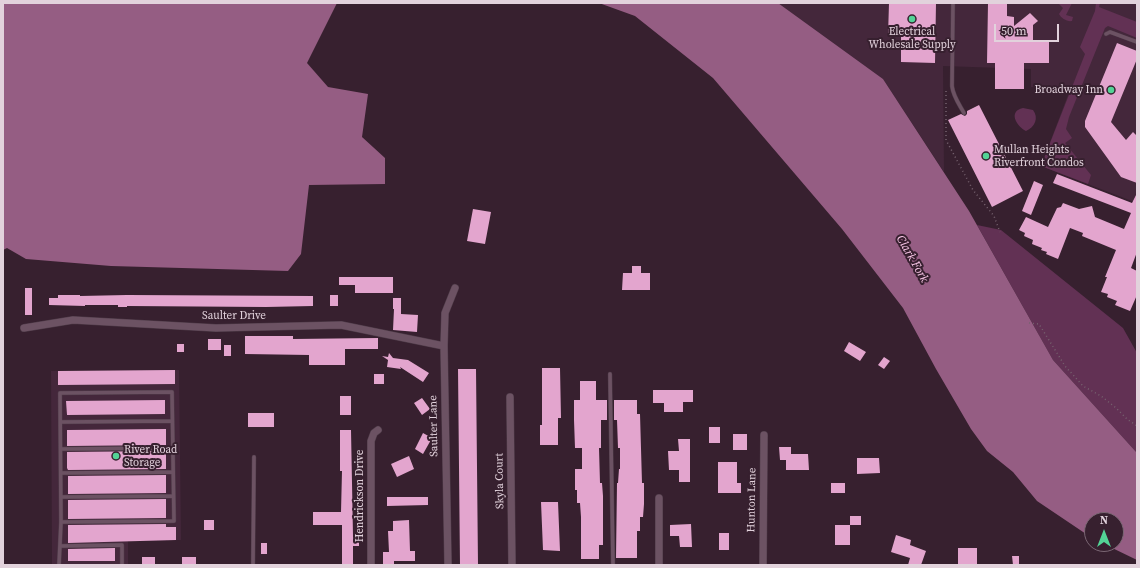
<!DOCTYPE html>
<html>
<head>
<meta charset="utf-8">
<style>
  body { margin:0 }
  #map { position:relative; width:1140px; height:568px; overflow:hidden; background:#37202f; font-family:"Source Serif 4",serif }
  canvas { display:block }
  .frame { position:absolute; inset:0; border:4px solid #e2d2dc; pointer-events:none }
  .north { position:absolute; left:1084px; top:512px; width:40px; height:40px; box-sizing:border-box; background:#37202f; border:1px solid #7b6774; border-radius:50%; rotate:0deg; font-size:11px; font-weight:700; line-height:16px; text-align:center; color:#e2d2dc }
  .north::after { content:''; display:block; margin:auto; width:14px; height:18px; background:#53d396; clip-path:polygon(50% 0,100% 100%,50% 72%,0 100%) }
  .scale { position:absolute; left:994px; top:24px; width:65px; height:18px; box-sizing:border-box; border:2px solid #e2d2dc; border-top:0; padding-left:5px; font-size:12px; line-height:14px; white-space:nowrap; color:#e2d2dc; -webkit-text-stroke:3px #37202f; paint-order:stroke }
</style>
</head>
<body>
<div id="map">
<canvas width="1140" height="568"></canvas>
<div class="frame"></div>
<div class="north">N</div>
<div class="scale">50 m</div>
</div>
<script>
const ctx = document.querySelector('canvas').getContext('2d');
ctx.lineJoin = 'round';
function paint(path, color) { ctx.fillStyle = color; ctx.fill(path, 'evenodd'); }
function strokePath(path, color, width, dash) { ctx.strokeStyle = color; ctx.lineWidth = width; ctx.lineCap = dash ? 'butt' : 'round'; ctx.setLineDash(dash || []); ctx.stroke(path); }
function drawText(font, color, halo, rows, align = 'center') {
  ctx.font = font + ' "Source Serif 4",serif'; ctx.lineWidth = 4; ctx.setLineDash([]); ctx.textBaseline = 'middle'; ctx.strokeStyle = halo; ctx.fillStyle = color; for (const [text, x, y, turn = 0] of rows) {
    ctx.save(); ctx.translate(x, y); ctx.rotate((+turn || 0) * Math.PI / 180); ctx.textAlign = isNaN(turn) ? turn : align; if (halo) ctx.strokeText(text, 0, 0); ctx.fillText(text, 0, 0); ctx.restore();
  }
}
paint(new Path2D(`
  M778 3H1137V203L1041 166 1071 87H1031V69L943 66 944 172 883 79Z
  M179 370 181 540 128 541V565H52L51 371Z`), '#44273b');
paint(new Path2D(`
  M1058 3H1072L1066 15 1073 17 1072 21C1067 22 1061 18 1059 14L1063 8Z
  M1096 3H1100L1099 7 1137 22V38L1108 26 1105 28 1069 117 1066 129 1072 138 1065 143 1091 175 1088 184 1041 166 1085 54 1080 47 1095 11Z
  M1023 108 1033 110C1039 118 1035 127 1026 131 1016 126 1008 111 1023 108Z
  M977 225 1001 230 1123 328 1137 353V453L1053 360Z`), '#623154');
paint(new Path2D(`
  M3 3H337L307 63 328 87 368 94 362 137 385 158V184L309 185 301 254 288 271 111 266 26 259 7 248 3 250Z
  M599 3H778L883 79 969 211 1053 360 1137 453V560L1104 544H1116V520H1092V538L1037 501 1013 472 987 451 971 429 936 369 903 308 842 229 713 78 635 16Z`), '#955d83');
paint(new Path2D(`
  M889 3H936L935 63 901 62V36H888Z
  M988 3H1007V16L1014 17V26L1030 13 1038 21 1033 25V42H1049V63H1024V89H995V63H987Z
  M1117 43 1137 51V59L1111 122 1126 140 1133 132 1137 136V183L1121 177 1085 127V121Z
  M979 105 1023 191 992 207 948 120 961 114 965 116 967 114V111Z
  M1057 174 1132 203 1137 193V252L1131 268 1137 271V295L1130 311 1115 305 1117 301 1107 297 1108 294 1101 292 1107 277H1105L1116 250 1082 236 1083 233 1070 228 1058 259 1046 254 1047 252 1041 250 1042 248 1032 244 1033 240 1024 236 1025 233 1019 230 1026 217 1048 227 1057 208 1061 207 1063 203 1079 209 1092 206 1095 217 1124 229 1131 213 1053 183Z
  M1034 181 1043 185 1031 215 1022 211Z
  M473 209 491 212 485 244 467 241Z
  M632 266H641V273H650V290H622L623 273H632Z
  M339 277H393V293H355V285H339Z
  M25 288H32V315H25Z
  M58 295H80V296L127 295 313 296V306L266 307 127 306V307H118V305H85V306L49 305V298H58Z
  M330 295H338V306H330Z
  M393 298H401V314L418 315 417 332 393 330 394 309H393Z
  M245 336H293V339L378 338V349H345V365H309V355L245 354Z
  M208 339H221V350H208Z
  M849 342 866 352 860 361 844 351Z
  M177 344H184V352H177Z
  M224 345H231V356H224Z
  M389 353 393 358 408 360 429 373 423 382 400 367 401 369 387 367 388 360 382 356 388 357Z
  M884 357 890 361 884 369 878 365Z
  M542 368H560L561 418H558V445H540V425H542Z
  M458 369H476L478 565H460Z
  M175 370V384L58 385V371Z
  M374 374H384V384H374Z
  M580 381H596V400H607V420H601V448H599L600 483H602L603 496V545H599V559H581V517L580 503H577V490H575V469H582V448H575L574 420V400H580Z
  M653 390H693V402H683V412H664V403H653Z
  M340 396H351V415H340Z
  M422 398 430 409 422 415 414 403Z
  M165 400V414L67 415 66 401Z
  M614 400H637V414H640L642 483H644V504L643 517H640V531H637V558H616L617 483H618L619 469H620V448H618L617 420H614Z
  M248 413H274V427H248Z
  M709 427H720V443H709Z
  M166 429V445L67 446V430Z
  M340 430H351L353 536H359V546H353V565H342V525H313V512H341L342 471H340Z
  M423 433 432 438 423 454 415 449Z
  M733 434H747V450H733Z
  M678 439H690V482H679V470H669L668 451H679Z
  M779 447H791V454H808L809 470H786V460H780Z
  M166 451V469L68 470 67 468V452Z
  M409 456 414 469 397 477 391 464Z
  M857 458H879L880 473 857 474Z
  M718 462H737V483H741V493H718Z
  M166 475V493L68 494V476Z
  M831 483H845V493H831Z
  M387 497H428V505L387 506Z
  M166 499V518L68 519V500Z
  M541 502H558L560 551 543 550Z
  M850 516H861V525H850V545H835V525H850Z
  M204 520H214V530H204Z
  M409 520 410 551H415V561H394V565H383V552H389L388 531H393V521Z
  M166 524V527H176V540L68 543V525Z
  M691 524 692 547H680L679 536H670V525Z
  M719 533H729V550H719Z
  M896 535 911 540 910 545 926 551 921 565H908L910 558 891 552Z
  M261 543H267V554H261Z
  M115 548V561H68V549Z
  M958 548H977V565H958Z
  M1012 556H1019V565H1013Z
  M142 557H155V565H142Z
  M182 557H196V565H182Z`), '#e3a5ce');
const service = new Path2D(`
  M953 3 952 86C953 96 959 104 964 113
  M1106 34 1110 32 1137 42
  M610 374 613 565
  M61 422 172 421
  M61 449 172 448
  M61 473 173 472
  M61 497 173 496
  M61 546 122 545V565
  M59 565 61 522 60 393 172 392 174 521 61 522
  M253 565 254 457`);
const minor = new Path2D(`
  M24 328 73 320 216 328 341 325 444 346
  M510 397 512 565
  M659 498V565
  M371 565V441L374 433 378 430
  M448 565 444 346 445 313 455 288
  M763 565 764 435`);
strokePath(service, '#503d4a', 4.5);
strokePath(minor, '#503d4a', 8);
strokePath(new Path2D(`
  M946 91V140L973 190 994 216 1000 232
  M1029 323 1039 324 1065 366 1083 386 1101 396 1116 408 1127 419 1137 426`), '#76626f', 1.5, [1, 3]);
strokePath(service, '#6c5263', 3.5);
strokePath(minor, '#6c5263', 7);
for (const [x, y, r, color] of [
  [912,19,4,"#53d396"],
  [1111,90,4,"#53d396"],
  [986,156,4,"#53d396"],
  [116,456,4,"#53d396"]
]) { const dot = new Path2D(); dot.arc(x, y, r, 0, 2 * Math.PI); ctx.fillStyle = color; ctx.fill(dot); strokePath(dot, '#37202f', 1.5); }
drawText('11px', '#e2d2dc', '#37202f', [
  ["Electrical",912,32,"center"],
  ["Wholesale Supply",912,45,"center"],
  ["Broadway Inn",1103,90,"right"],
  ["Mullan Heights",994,150],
  ["Riverfront Condos",994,163],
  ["River Road",124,450],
  ["Storage",124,463]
], 'left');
drawText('11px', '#e2d2dc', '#37202f', [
  ["Saulter Drive",234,316],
  ["Saulter Lane",434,426,-91],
  ["Skyla Court",500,481,-91],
  ["Hendrickson Drive",360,496,-90],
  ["Hunton Lane",752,500,-89]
]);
drawText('italic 12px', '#fbc8e9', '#37202f', [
  ["Clark Fork",912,259,60]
]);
</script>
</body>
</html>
